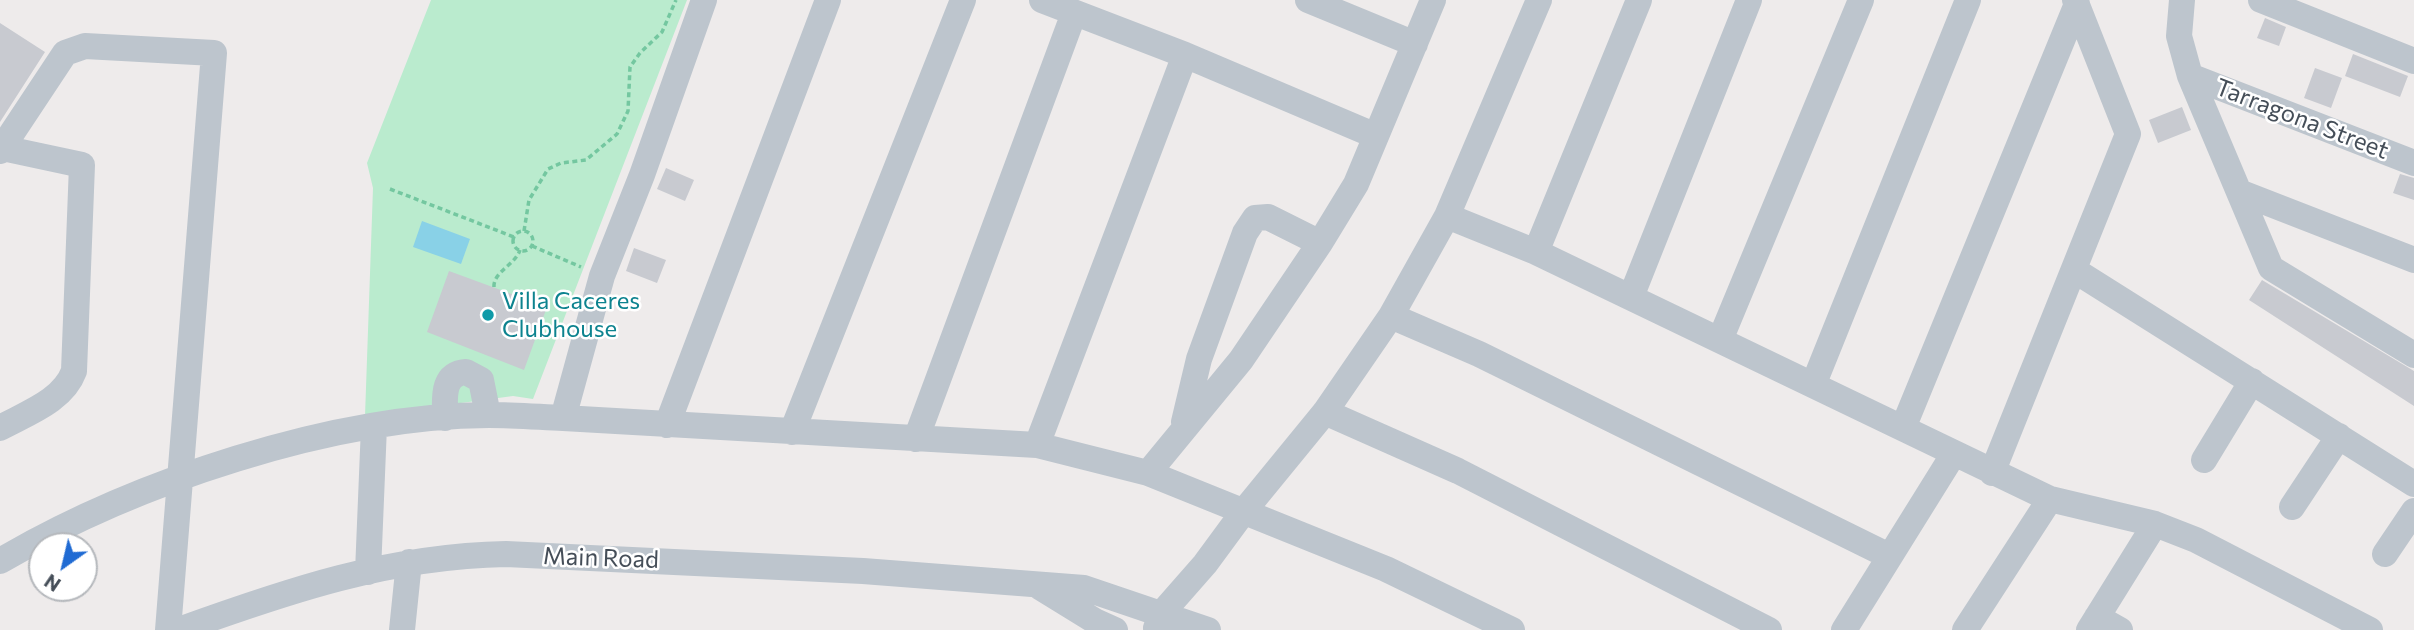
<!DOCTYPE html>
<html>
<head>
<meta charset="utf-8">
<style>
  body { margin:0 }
  #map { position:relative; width:2414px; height:630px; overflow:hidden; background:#eeebeb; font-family:Commissioner,sans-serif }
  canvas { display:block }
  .north { position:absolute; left:28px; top:532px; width:70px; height:70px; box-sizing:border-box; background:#fff; border:2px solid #b5b8bc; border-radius:50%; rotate:214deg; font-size:19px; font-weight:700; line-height:28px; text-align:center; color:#454e58 }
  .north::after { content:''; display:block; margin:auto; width:24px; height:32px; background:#206bd3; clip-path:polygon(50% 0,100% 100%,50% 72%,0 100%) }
</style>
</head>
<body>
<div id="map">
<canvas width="2414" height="630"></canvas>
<div class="north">N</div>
</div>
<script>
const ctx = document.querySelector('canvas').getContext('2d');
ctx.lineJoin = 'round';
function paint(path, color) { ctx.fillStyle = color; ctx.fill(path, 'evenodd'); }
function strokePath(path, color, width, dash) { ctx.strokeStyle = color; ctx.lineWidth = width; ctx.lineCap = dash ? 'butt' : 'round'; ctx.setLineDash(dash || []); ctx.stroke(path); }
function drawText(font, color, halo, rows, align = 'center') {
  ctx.font = font + ' Commissioner,sans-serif'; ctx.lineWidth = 5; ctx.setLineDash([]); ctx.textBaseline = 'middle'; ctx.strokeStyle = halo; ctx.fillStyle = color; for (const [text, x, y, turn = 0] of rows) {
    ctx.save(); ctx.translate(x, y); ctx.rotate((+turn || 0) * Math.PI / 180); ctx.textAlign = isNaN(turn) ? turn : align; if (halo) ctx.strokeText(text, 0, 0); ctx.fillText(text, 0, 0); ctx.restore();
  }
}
paint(new Path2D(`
  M431 0H687L533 399 513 396 365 416 373 188 367 163Z`), '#baebce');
paint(new Path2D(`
  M422 221 470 239 461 264 413 247Z`), '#89d1e7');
paint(new Path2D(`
  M2265 18 2286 27 2279 46 2257 38Z
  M0 23 45 52 0 122Z
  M2353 54 2408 76 2400 97 2345 76Z
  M2315 68 2342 78 2331 108 2304 98Z
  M2182 107 2191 130 2158 143 2149 120Z
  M666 168 694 180 685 201 657 189Z
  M2400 174 2414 178V200L2393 193Z
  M634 248 666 260 657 283 626 271Z
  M449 271 547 307 524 370 427 332Z
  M2262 280 2414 371V406L2249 300Z`), '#c8cad0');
strokePath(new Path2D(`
  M390 189 514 237
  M524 231 529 200 548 169 561 163 586 160 617 134 628 111 630 67 640 53 662 32 676 0
  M513 241a10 10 0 1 1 20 0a10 10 0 1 1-20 0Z
  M532 246 581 267
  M494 287C493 272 515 265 520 250`), '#74c7a0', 3.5, [5, 3.5]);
strokePath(new Path2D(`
  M1042 0 1185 55 1376 136
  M1308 0 1415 44
  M2182 0 2179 36 2190 76 2271 268 2414 355
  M2261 0 2414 61
  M2190 76 2414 163
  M0 151 65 53 85 46 214 53 168 630
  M2242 193 2414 260
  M1447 216 1536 252 2050 499 2155 524 2196 540 2370 630
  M1536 252 1639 0
  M2074 270 2414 484
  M1631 297 1749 0
  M1391 316 1479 354 1889 556
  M1720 340 1861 0
  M1814 383 1968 0
  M1325 412 1458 471 1769 630
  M445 418C445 399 441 374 466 372L481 380 488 415
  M563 418 602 276 642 175 704 0
  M1184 422 1199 359 1245 233 1255 218 1268 217 1320 243
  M667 425 828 0
  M0 428C27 413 63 401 74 371L82 165 2 148
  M1903 428 2077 4
  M792 432 963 0
  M916 439 1074 13
  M1037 445 1185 55
  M2204 460 2252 381
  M1148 473 1241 360 1320 243 1356 184 1433 0
  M1992 473 2128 134 2075 0
  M2292 507 2339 436
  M2385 554 2414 511
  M0 561C135 482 332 416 489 415 514 415 539 417 563 418L1037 445 1148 473 1386 569 1512 630
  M368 572 374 426
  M1038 586 1095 621 1115 630
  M2097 617 2120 630
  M1156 628 1162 613 1205 564 1244 511 1325 412 1391 316 1447 216 1539 0
  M179 630C287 591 390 556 506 554L863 571 1084 588 1208 630
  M402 630 409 562
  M1844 630 1953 455
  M1965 630 2050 499
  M2089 630 2155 524`), '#bdc5cd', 26);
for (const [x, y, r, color] of [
  [488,315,7,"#0f9aa8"]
]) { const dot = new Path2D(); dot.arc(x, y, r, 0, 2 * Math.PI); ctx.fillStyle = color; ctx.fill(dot); strokePath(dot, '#fff', 2.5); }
drawText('24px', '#454e58', '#fff', [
  ["Tarragona Street",2302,119,21],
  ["Main Road",601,558,2]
]);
drawText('24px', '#0d838f', '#fff', [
  ["Villa Caceres",502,301],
  ["Clubhouse",502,329]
], 'left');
</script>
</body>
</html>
